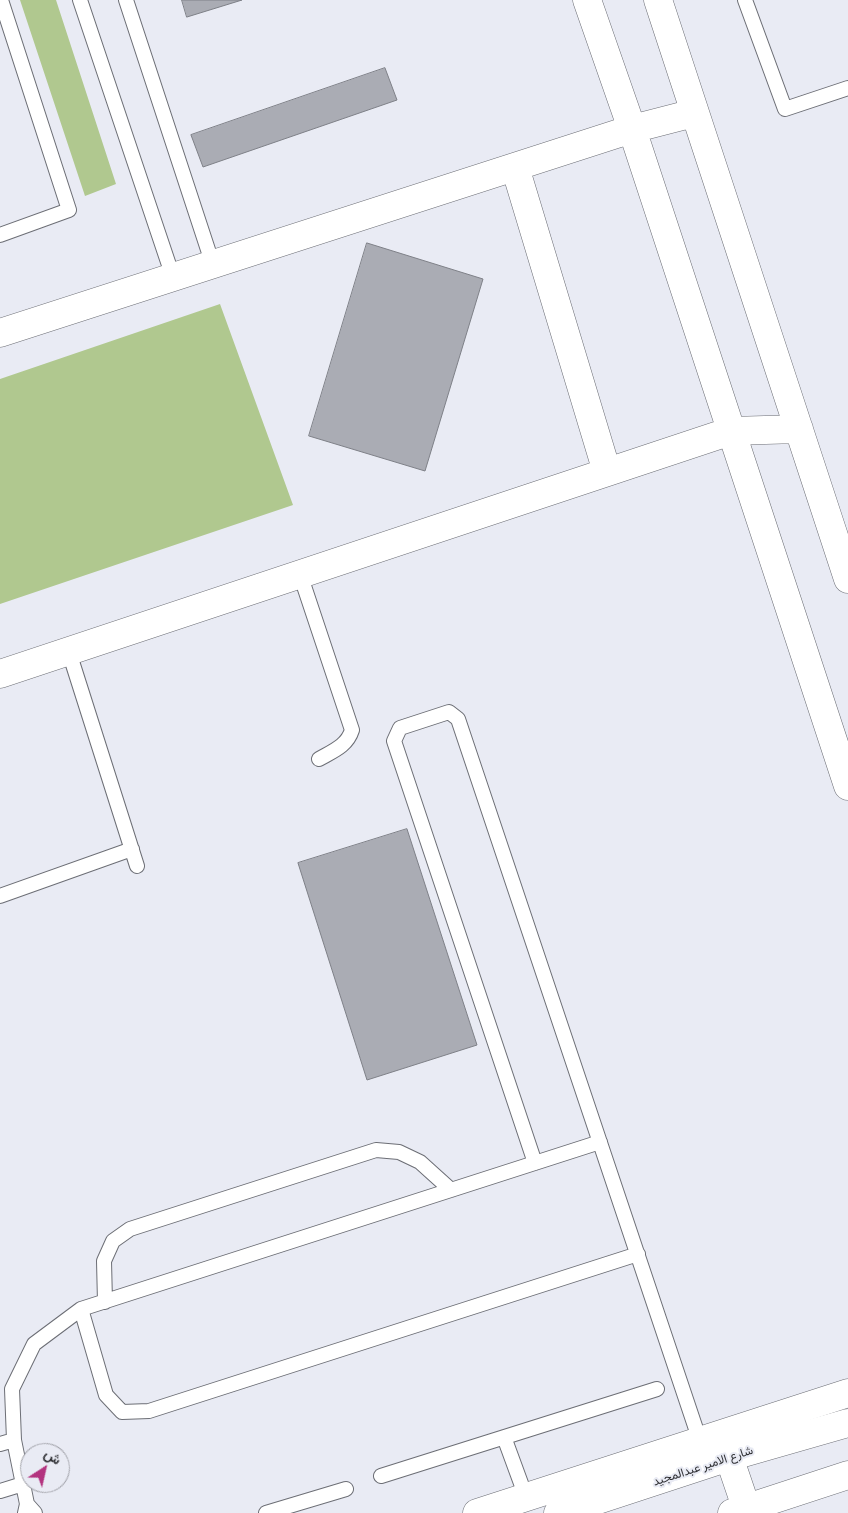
<!DOCTYPE html>
<html>
<head>
<meta charset="utf-8">
<style>
  body { margin:0 }
  #map { position:relative; width:848px; height:1513px; overflow:hidden; background:#e9ebf4; font-family:"Playfair Display",Vazirmatn,serif }
  canvas { display:block }
  .north { position:absolute; left:20px; top:1443px; width:50px; height:50px; box-sizing:border-box; background:#e9ebf4; border:1px solid #9fa0a7; border-radius:50%; rotate:35deg; font-size:14px; font-weight:700; line-height:20px; text-align:center; color:#2f3034 }
  .north::after { content:''; display:block; margin:auto; width:18px; height:22px; background:#b3337f; clip-path:polygon(50% 0,100% 100%,50% 72%,0 100%) }
</style>
</head>
<body>
<div id="map">
<canvas width="848" height="1513"></canvas>
<div class="north">ش</div>
</div>
<script>
const ctx = document.querySelector('canvas').getContext('2d');
ctx.lineJoin = 'round';
function paint(path, color) { ctx.fillStyle = color; ctx.fill(path, 'evenodd'); }
function strokePath(path, color, width, dash) { ctx.strokeStyle = color; ctx.lineWidth = width; ctx.lineCap = dash ? 'butt' : 'round'; ctx.setLineDash(dash || []); ctx.stroke(path); }
function drawText(font, color, halo, rows, align = 'center') {
  ctx.font = font + ' "Playfair Display",Vazirmatn,serif'; ctx.lineWidth = 4; ctx.setLineDash([]); ctx.textBaseline = 'middle'; ctx.strokeStyle = halo; ctx.fillStyle = color; for (const [text, x, y, turn = 0] of rows) {
    ctx.save(); ctx.translate(x, y); ctx.rotate((+turn || 0) * Math.PI / 180); ctx.textAlign = isNaN(turn) ? turn : align; if (halo) ctx.strokeText(text, 0, 0); ctx.fillText(text, 0, 0); ctx.restore();
  }
}
paint(new Path2D(`
  M20 0H56L116 184 85 196Z
  M220 304 293 505 0 604V379Z`), '#b0c88f');
const building = new Path2D(`
  M182 0H242L187 17Z
  M385 68 397 100 203 167 191 135Z
  M367 243 483 279 425 471 309 436Z
  M407 829 477 1045 367 1080 298 863Z`);
paint(building, '#aaacb4');
strokePath(building, '#7e8087', 1);
const service = new Path2D(`
  M80 0 173 277
  M126 0 213 265
  M745 0 785 109 848 88
  M0 235 69 210 1 0
  M300 574 352 730C347 746 333 751 319 759
  M69 652 137 866
  M0 896 132 849
  M535 1163 394 741 400 728 449 712 458 719 700 1441
  M105 1302 104 1261 113 1241 130 1229 376 1150 399 1152 420 1162 451 1190
  M81 1309 106 1395 122 1412 149 1411 638 1254
  M504 1437 526 1497
  M0 1444 14 1440
  M381 1476 657 1389
  M0 1491 23 1484
  M27 1504 14 1440 12 1389 34 1344 81 1309 600 1142
  M25 1513 27 1504 35 1513
  M266 1513 346 1489`);
const minor = new Path2D(`
  M587 0 632 129 848 786
  M658 0 848 579
  M515 167 607 472
  M0 333 632 129 694 113
  M0 674 731 431 799 429`);
const tertiary = new Path2D(`
  M729 1457 748 1513
  M477 1513 848 1393`);
const secondary = new Path2D(`
  M558 1513 729 1457 848 1423
  M732 1513 848 1475`);
strokePath(service, '#6c6e75', 16);
strokePath(minor, '#6c6e75', 29);
strokePath(tertiary, '#6c6e75', 29);
strokePath(secondary, '#6c6e75', 29);
strokePath(service, '#fff', 14);
strokePath(minor, '#fff', 28);
strokePath(tertiary, '#fff', 28);
strokePath(secondary, '#fff', 28);
drawText('12px', '#2f3034', '#e9ebf4', [
  ["شارع الامير عبدالمجيد",703,1466,-18]
]);
</script>
</body>
</html>
